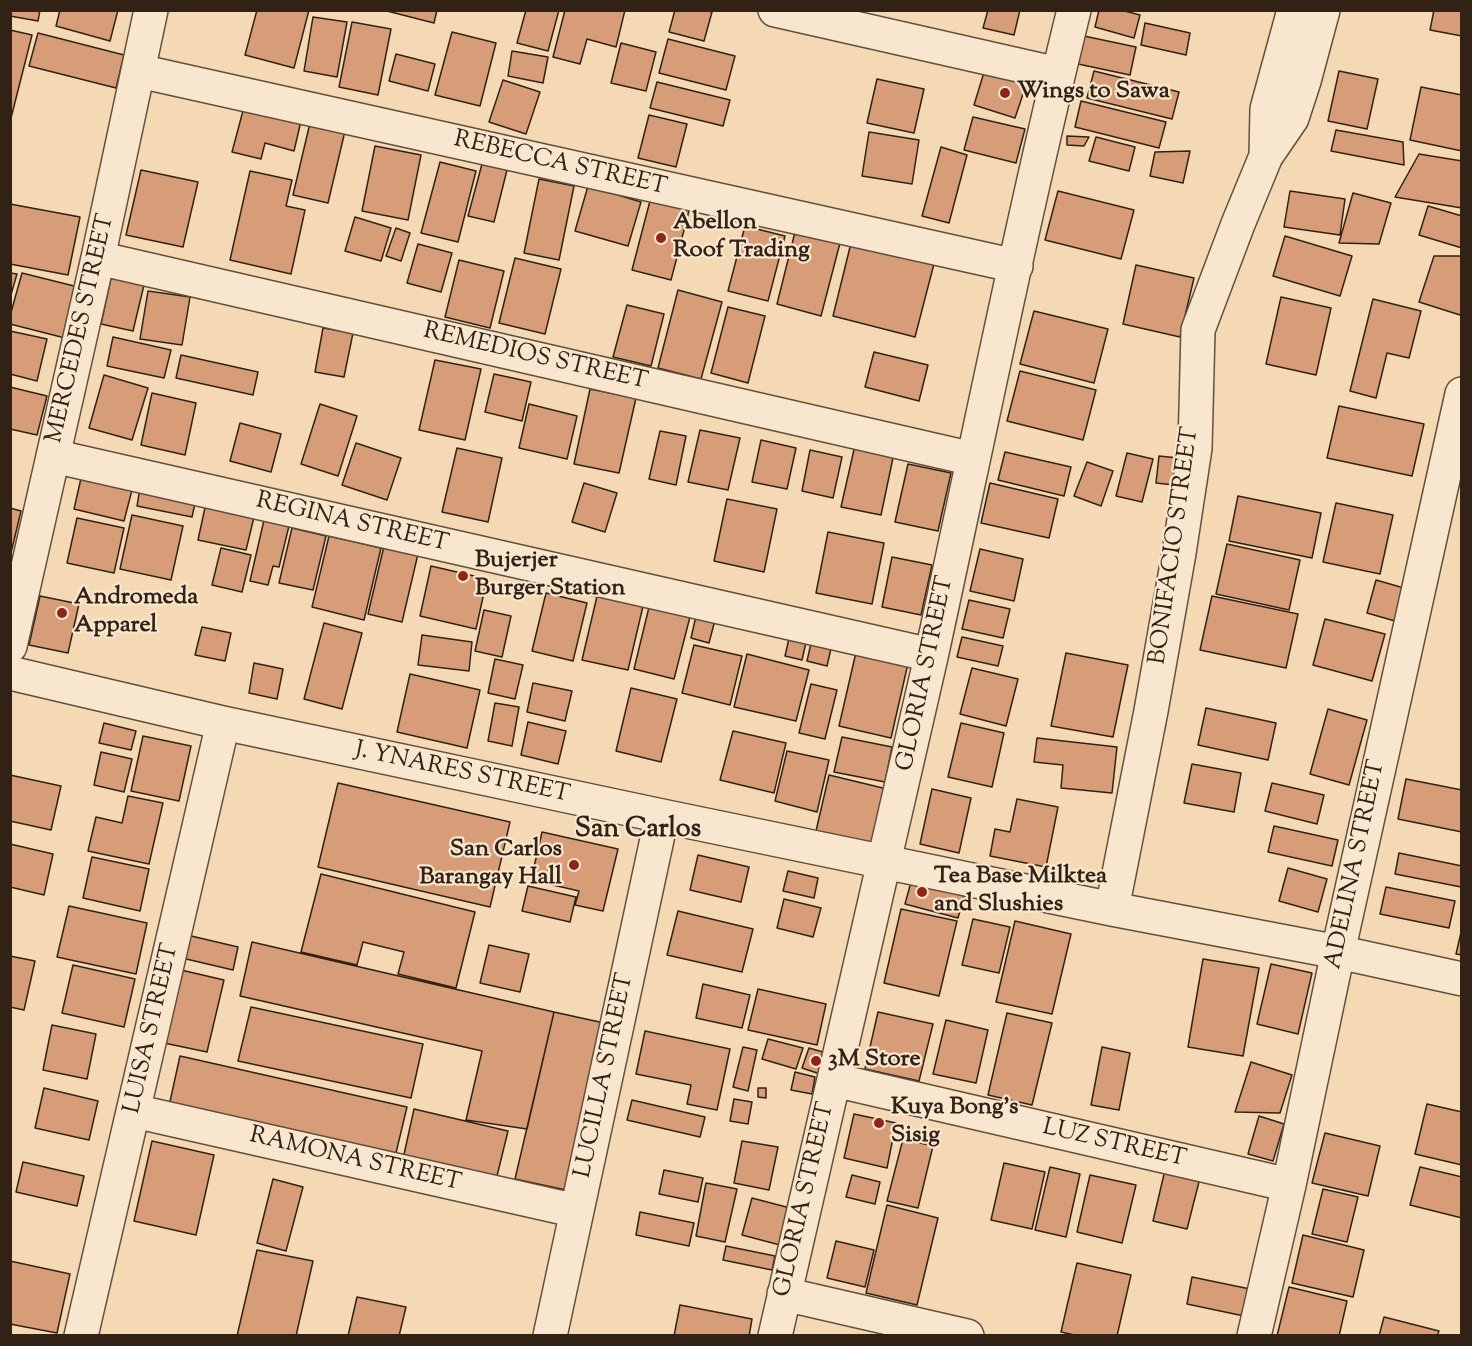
<!DOCTYPE html>
<html>
<head>
<meta charset="utf-8">
<style>
  body { margin:0 }
  #map { position:relative; width:1472px; height:1346px; overflow:hidden; background:#f4d9b4; font-family:"Sorts Mill Goudy",serif }
  canvas { display:block }
  .frame { position:absolute; inset:0; border:12px solid #322216; pointer-events:none }
</style>
</head>
<body>
<div id="map">
<canvas width="1472" height="1346"></canvas>
<div class="frame"></div>
</div>
<script>
const ctx = document.querySelector('canvas').getContext('2d');
ctx.lineJoin = 'round';
function paint(path, color) { ctx.fillStyle = color; ctx.fill(path, 'evenodd'); }
function strokePath(path, color, width, dash) { ctx.strokeStyle = color; ctx.lineWidth = width; ctx.lineCap = dash ? 'butt' : 'round'; ctx.setLineDash(dash || []); ctx.stroke(path); }
function drawText(font, color, halo, rows, align = 'center') {
  ctx.font = font + ' "Sorts Mill Goudy",serif'; ctx.lineWidth = 4.5; ctx.setLineDash([]); ctx.textBaseline = 'middle'; ctx.strokeStyle = halo; ctx.fillStyle = color; for (const [text, x, y, turn = 0] of rows) {
    ctx.save(); ctx.translate(x, y); ctx.rotate((+turn || 0) * Math.PI / 180); ctx.textAlign = isNaN(turn) ? turn : align; if (halo) ctx.strokeText(text, 0, 0); ctx.fillText(text, 0, 0); ctx.restore();
  }
}
const building = new Path2D(`
  M10 10H40L38 21 10 16Z
  M60 10H118L110 41 56 26Z
  M257 10H309L294 68 245 55Z
  M383 10H437L434 23Z
  M526 10H559L548 51 517 43Z
  M565 10H625L616 47 587 39 580 64 553 57Z
  M675 10H704L712 12 704 41 669 32Z
  M988 10H1020L1014 35 983 28Z
  M1099 10H1121L1140 15 1134 38 1095 27Z
  M1434 10H1462V36L1430 30Z
  M313 17 347 22 337 77 304 71Z
  M352 22 391 29 378 95 339 87Z
  M1145 23 1190 33 1186 55 1141 45Z
  M10 30 32 35 10 122Z
  M452 32 496 43 480 106 435 95Z
  M38 33 124 55 116 88 29 66Z
  M1084 36 1136 47 1130 75 1078 64Z
  M668 39 735 56 726 90 659 73Z
  M621 43 656 52 646 91 611 83Z
  M512 51 548 57 543 83 508 76Z
  M396 54 435 64 428 91 389 81Z
  M985 69 1027 82 1015 118 974 105Z
  M1094 71 1179 92 1172 119 1087 98Z
  M1339 71 1378 79 1367 129 1328 121Z
  M877 79 924 89 914 133 867 123Z
  M503 80 540 92 526 134 489 122Z
  M657 82 730 100 723 126 650 108Z
  M1421 87 1462 95V151L1410 140Z
  M1081 101 1166 122 1159 148 1075 127Z
  M244 107 301 121 294 151 265 143 261 159 232 152Z
  M649 115 687 124 676 167 638 158Z
  M973 117 1025 129 1016 163 964 150Z
  M310 123 345 131 328 203 293 195Z
  M1336 130 1403 142 1404 165 1331 151Z
  M869 132 919 140 912 184 862 176Z
  M1067 136 1089 137 1084 146 1067 145Z
  M1096 137 1135 147 1129 171 1089 161Z
  M375 146 421 155 408 220 362 211Z
  M941 147 967 155 949 223 922 216Z
  M1190 151 1183 183 1150 176 1155 152Z
  M1419 154 1462 161V208L1395 197Z
  M440 162 476 171 458 242 421 233Z
  M482 164 507 170 494 222 468 216Z
  M141 170 198 182 183 247 126 235Z
  M250 171 292 180 286 206 305 210 291 274 230 260Z
  M539 179 574 186 559 260 524 253Z
  M588 186 641 202 628 246 575 231Z
  M1058 191 1134 210 1121 259 1045 240Z
  M1290 191 1345 199 1340 235 1284 227Z
  M1353 193 1391 203 1379 244 1339 243Z
  M651 197 690 207 671 280 632 270Z
  M10 204 80 217 68 275 10 264Z
  M1428 206 1462 216V248L1419 235Z
  M355 217 391 228 381 261 345 251Z
  M745 226 785 236 768 301 728 291Z
  M396 228 410 233 401 261 386 256Z
  M795 232 840 243 821 316 777 304Z
  M853 235 936 256 915 337 833 316Z
  M1285 236 1352 256 1340 296 1273 276Z
  M418 244 452 253 441 292 407 283Z
  M1434 256H1462V311L1460 315 1419 302Z
  M515 258 561 269 545 334 499 323Z
  M459 260 504 271 490 328 445 317Z
  M1136 265 1194 278 1180 337 1123 324Z
  M10 273 17 274 10 298Z
  M22 273 78 287 65 338 10 324V316Z
  M111 278 144 285 133 331 101 324Z
  M678 290 722 302 701 379 658 368Z
  M148 291 190 297 182 345 140 339Z
  M1281 297 1331 308 1316 375 1266 364Z
  M1373 299 1421 311 1409 358 1387 353 1376 398 1350 391Z
  M627 305 664 314 651 366 613 357Z
  M728 307 765 316 748 383 711 373Z
  M1034 311 1108 329 1094 383 1020 364Z
  M323 328 353 333 344 377 315 372Z
  M10 331 47 339 37 381 10 374Z
  M113 337 171 350 164 378 107 366Z
  M874 352 928 365 919 401 865 387Z
  M181 355 258 372 253 395 176 378Z
  M435 360 481 369 465 440 419 430Z
  M1020 371 1096 390 1083 440 1007 421Z
  M494 374 531 382 522 421 485 412Z
  M104 375 148 388 132 440 89 428Z
  M10 387 47 396 37 435 10 429Z
  M590 389 636 398 619 473 574 464Z
  M152 393 196 403 185 455 141 445Z
  M320 404 357 416 338 476 301 464Z
  M529 404 577 416 567 459 519 448Z
  M1339 406 1424 424 1412 476 1327 458Z
  M240 423 281 434 271 472 230 461Z
  M700 430 740 438 728 490 688 482Z
  M660 431 686 436 676 485 649 479Z
  M761 440 796 448 787 489 752 482Z
  M356 443 401 458 387 500 342 485Z
  M855 445 894 453 881 515 841 507Z
  M457 448 502 458 488 522 442 512Z
  M810 450 842 457 833 498 802 491Z
  M1005 452 1071 467 1064 496 998 480Z
  M1127 453 1153 459 1142 502 1116 496Z
  M1159 456 1178 458 1174 485 1156 483Z
  M1087 462 1113 471 1101 506 1074 496Z
  M908 464 951 473 938 531 895 522Z
  M82 474 133 486 124 521 74 509Z
  M584 483 617 493 605 532 572 522Z
  M990 483 1058 499 1049 538 981 523Z
  M140 488 196 499 192 517 137 506Z
  M1238 496 1321 513 1312 558 1229 541Z
  M727 499 777 509 764 572 714 561Z
  M206 503 255 513 246 550 198 540Z
  M1336 503 1393 515 1380 574 1323 562Z
  M10 508 21 511 10 557Z
  M132 515 183 526 171 580 120 569Z
  M77 518 124 528 114 573 67 563Z
  M264 520 289 526 279 567 273 566 268 585 250 581Z
  M292 528 326 536 313 590 279 583Z
  M828 532 884 543 872 604 816 593Z
  M329 536 381 548 364 620 312 607Z
  M1227 544 1300 560 1289 610 1216 594Z
  M384 546 418 554 402 622 368 614Z
  M221 548 251 555 242 592 212 585Z
  M980 549 1023 559 1014 601 970 591Z
  M892 557 932 565 921 615 882 607Z
  M431 566 487 579 476 629 420 616Z
  M1376 580 1404 588 1395 621 1367 613Z
  M598 592 644 602 628 670 582 660Z
  M546 593 587 603 573 661 532 651Z
  M40 596 79 604 68 653 29 645Z
  M1212 596 1298 614 1286 668 1200 650Z
  M969 600 1010 609 1003 638 962 629Z
  M650 603 691 613 674 679 634 669Z
  M484 610 511 616 502 657 475 651Z
  M696 616 715 620 709 643 691 638Z
  M1325 619 1385 634 1372 681 1313 665Z
  M324 623 362 633 342 709 304 699Z
  M202 627 231 633 225 661 195 655Z
  M790 634 807 638 802 660 785 656Z
  M422 635 472 642 469 671 418 665Z
  M962 637 1003 646 998 666 957 657Z
  M812 639 832 644 827 666 807 661Z
  M694 645 742 656 730 705 682 693Z
  M857 648 909 659 891 738 839 726Z
  M1066 653 1128 665 1113 737 1051 726Z
  M747 654 809 670 796 721 734 707Z
  M495 659 523 665 515 699 488 693Z
  M254 663 283 669 277 699 249 693Z
  M972 668 1018 679 1006 726 960 714Z
  M410 674 480 690 467 748 397 732Z
  M533 683 572 691 565 721 527 712Z
  M811 684 837 690 825 739 799 733Z
  M631 688 677 699 661 762 616 751Z
  M495 703 519 707 512 746 488 741Z
  M1206 708 1276 723 1268 760 1198 745Z
  M1328 709 1367 720 1349 785 1310 774Z
  M528 722 566 731 558 764 521 755Z
  M104 723 136 731 131 750 99 743Z
  M961 723 1004 733 992 787 948 777Z
  M733 731 786 743 774 793 720 780Z
  M143 736 191 746 179 801 131 791Z
  M842 737 892 747 885 782 834 772Z
  M1037 738 1117 747 1112 793 1061 788 1063 765 1034 762Z
  M787 751 829 760 817 812 775 801Z
  M101 752 132 759 124 792 94 785Z
  M1192 764 1241 773 1234 812 1184 803Z
  M10 775 61 786 51 830 10 821Z
  M829 775 887 789 874 844 816 831Z
  M1406 779 1462 790V832L1398 819Z
  M338 783 510 822 490 907 318 867Z
  M1272 783 1324 795 1317 824 1265 811Z
  M932 789 971 798 959 853 920 844Z
  M128 796 163 803 149 864 88 851 96 817 122 823Z
  M1017 799 1058 807 1046 867 990 856 995 829 1010 832Z
  M1274 826 1338 840 1332 866 1268 852Z
  M542 832 618 849 603 911 575 905 579 891 531 880Z
  M10 844 53 854 44 895 10 887Z
  M1399 853 1462 866 1461 887 1395 874Z
  M698 855 749 867 741 902 690 890Z
  M92 857 149 869 140 911 83 898Z
  M1288 868 1327 879 1318 912 1279 901Z
  M788 871 818 878 814 898 783 891Z
  M321 874 475 912 456 988 398 974 404 952 363 942 357 965 301 952Z
  M911 882 964 896 958 918 905 904Z
  M528 886 576 897 570 922 522 911Z
  M1386 887 1455 901 1449 928 1380 914Z
  M784 899 821 908 813 937 777 928Z
  M69 906 147 923 136 974 57 957Z
  M901 909 957 921 939 996 884 983Z
  M678 911 753 929 742 972 667 955Z
  M973 919 1010 927 999 973 962 965Z
  M1015 921 1071 934 1052 1014 996 1002Z
  M1462 928V955L1456 954Z
  M187 935 238 947 233 970 182 958Z
  M252 942 554 1012 527 1129 466 1120 482 1051 240 996Z
  M489 945 529 954 520 992 480 983Z
  M10 956 35 961 24 1010 10 1007Z
  M1203 959 1259 968 1243 1056 1188 1047Z
  M1271 964 1312 973 1298 1034 1257 1024Z
  M73 965 135 979 124 1027 62 1013Z
  M181 970 224 980 207 1052 164 1043Z
  M703 984 750 995 742 1028 696 1018Z
  M758 989 826 1004 817 1045 748 1030Z
  M251 1007 423 1044 411 1098 238 1061Z
  M554 1012 604 1023 566 1190 515 1179Z
  M878 1012 933 1024 919 1081 865 1069Z
  M1007 1013 1052 1023 1032 1105 988 1095Z
  M946 1020 988 1030 976 1083 933 1074Z
  M52 1025 96 1034 87 1079 43 1070Z
  M645 1031 730 1049 717 1110 687 1104 691 1085 636 1074Z
  M768 1039 803 1048 796 1069 762 1059Z
  M743 1047 757 1050 748 1091 733 1087Z
  M1102 1047 1130 1053 1119 1110 1091 1105Z
  M809 1048 830 1054 823 1075 802 1068Z
  M180 1056 407 1107 395 1157 169 1106Z
  M1251 1062 1292 1075 1280 1113 1235 1112Z
  M795 1072 815 1077 812 1094 791 1090Z
  M44 1088 98 1101 89 1140 35 1128Z
  M758 1088H766V1098L758 1097Z
  M734 1099 752 1102 748 1124 730 1121Z
  M632 1100 705 1117 700 1137 627 1120Z
  M1427 1104 1462 1112V1165L1415 1154Z
  M414 1109 508 1131 496 1180 403 1159Z
  M854 1114 896 1123 887 1168 844 1158Z
  M1259 1116 1284 1124 1273 1161 1248 1154Z
  M1325 1133 1380 1146 1368 1196 1312 1183Z
  M903 1139 933 1146 918 1208 887 1201Z
  M152 1141 214 1155 196 1235 134 1221Z
  M742 1141 778 1147 769 1190 734 1183Z
  M23 1162 84 1176 77 1206 16 1192Z
  M1004 1163 1045 1172 1032 1229 991 1220Z
  M1050 1167 1080 1174 1066 1237 1035 1230Z
  M1420 1167 1462 1177V1218L1410 1205Z
  M664 1170 703 1178 698 1202 659 1194Z
  M1165 1170 1200 1178 1187 1229 1153 1221Z
  M852 1175 880 1182 875 1204 846 1197Z
  M1090 1175 1136 1185 1122 1243 1077 1232Z
  M273 1179 303 1187 286 1251 257 1243Z
  M706 1183 737 1189 725 1242 696 1236Z
  M1323 1189 1358 1197 1347 1242 1312 1234Z
  M752 1198 790 1208 780 1245 742 1235Z
  M887 1205 938 1218 917 1305 866 1293Z
  M640 1212 694 1223 689 1246 636 1235Z
  M1303 1235 1364 1250 1353 1297 1292 1283Z
  M836 1241 874 1250 865 1287 827 1278Z
  M726 1246 775 1256 772 1270 723 1260Z
  M257 1250 313 1261 296 1336H237Z
  M10 1261 70 1274 57 1333 10 1324Z
  M1077 1263 1131 1275 1117 1336H1079L1061 1332Z
  M1192 1277 1250 1289 1244 1316 1187 1304Z
  M1289 1287 1347 1301 1339 1336H1277Z
  M357 1297 406 1307 399 1336H348Z
  M680 1305 752 1319 749 1336H674Z
  M1384 1317 1439 1331 1437 1336H1379Z`);
paint(building, '#d79d78');
strokePath(building, '#322216', 1.5);
const minor = new Path2D(`
  M775 10 1058 74
  M139 71 1016 266
  M1266 156 1267 109 1294 10
  M98 258 973 459
  M53 456 931 655
  M10 646 98 258 151 10
  M10 673 223 723 662 816 1112 909 1338 952 1462 979
  M1112 909 1151 711 1179 553 1195 448 1198 330 1238 224 1266 156 1292 118 1304 81 1323 10
  M834 1080 1289 1185
  M134 1111 577 1211
  M784 1294 967 1336
  M81 1336 223 723
  M550 1336 662 816
  M775 1336C825 1109 881 884 931 657 978 441 1021 225 1074 10
  M1254 1336 1289 1185 1338 952 1462 394`);
strokePath(minor, '#62503e', 36);
strokePath(minor, '#f8e6ce', 33);
for (const [x, y, r, color] of [
  [1005,93,6,"#8f2418"],
  [661,238,6,"#8f2418"],
  [463,576,6,"#8f2418"],
  [62,613,6,"#8f2418"],
  [574,865,6,"#8f2418"],
  [922,892,6,"#8f2418"],
  [816,1061,6,"#8f2418"],
  [879,1123,6,"#8f2418"]
]) { const dot = new Path2D(); dot.arc(x, y, r, 0, 2 * Math.PI); ctx.fillStyle = color; ctx.fill(dot); strokePath(dot, '#f8e6ce', 2); }
drawText('bold 24px', '#322216', '#f8e6ce', [
  ["Wings to Sawa",1017,93],
  ["Abellon",673,224],
  ["Roof Trading",673,252],
  ["Bujerjer",475,562],
  ["Burger Station",475,590],
  ["Andromeda",74,599],
  ["Apparel",74,627],
  ["San Carlos",562,851,"right"],
  ["Barangay Hall",562,879,"right"],
  ["Tea Base Milktea",934,878],
  ["and Slushies",934,906],
  ["3M Store",828,1061],
  ["Kuya Bong's",891,1109],
  ["Sisig",891,1137]
], 'left');
drawText('24px', '#322216', '#f8e6ce', [
  ["REBECCA STREET",560,165,13],
  ["MERCEDES STREET",82,329,-77],
  ["REMEDIOS STREET",535,358,13],
  ["REGINA STREET",352,524,13],
  ["BONIFACIO STREET",1176,546,-82],
  ["GLORIA STREET",927,674,-78],
  ["J. YNARES STREET",462,774,12],
  ["ADELINA STREET",1357,865,-78],
  ["LUISA STREET",153,1029,-77],
  ["LUCILLA STREET",606,1076,-78],
  ["LUZ STREET",1114,1145,13],
  ["RAMONA STREET",355,1161,13],
  ["GLORIA STREET",806,1200,-77]
]);
drawText('bold 27px', '#322216', '#f8e6ce', [
  ["San Carlos",638,831]
]);
</script>
</body>
</html>
